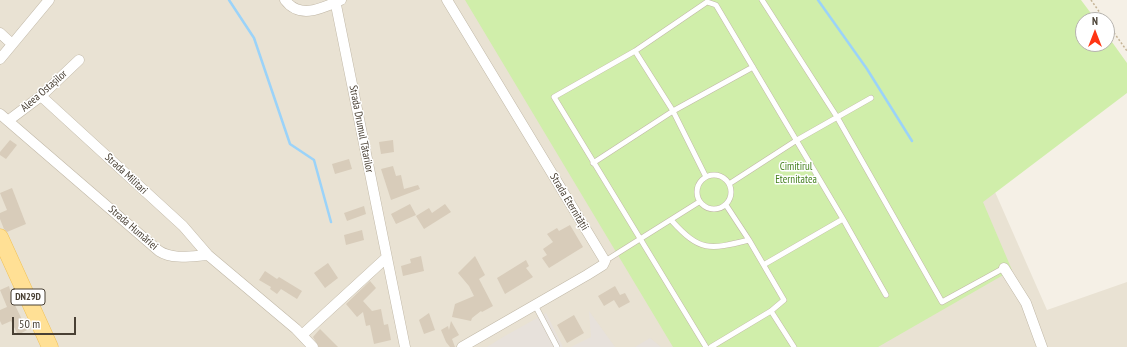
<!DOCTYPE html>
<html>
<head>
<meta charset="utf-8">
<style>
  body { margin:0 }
  #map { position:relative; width:1127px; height:347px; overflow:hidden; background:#f5f0e6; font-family:"PT Sans Narrow",sans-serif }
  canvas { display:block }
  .north { position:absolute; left:1075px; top:12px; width:40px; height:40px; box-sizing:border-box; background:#fff; border:1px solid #b6b3ae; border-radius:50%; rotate:0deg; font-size:11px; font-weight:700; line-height:16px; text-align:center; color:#494034 }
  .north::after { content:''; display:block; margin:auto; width:14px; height:18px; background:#ff3513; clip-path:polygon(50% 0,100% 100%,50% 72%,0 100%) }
  .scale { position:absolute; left:12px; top:317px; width:64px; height:18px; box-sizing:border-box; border:2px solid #494034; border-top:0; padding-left:5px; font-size:12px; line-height:14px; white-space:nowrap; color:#494034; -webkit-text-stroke:3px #fff; paint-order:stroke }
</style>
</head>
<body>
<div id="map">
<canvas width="1127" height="347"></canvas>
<div class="north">N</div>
<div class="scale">50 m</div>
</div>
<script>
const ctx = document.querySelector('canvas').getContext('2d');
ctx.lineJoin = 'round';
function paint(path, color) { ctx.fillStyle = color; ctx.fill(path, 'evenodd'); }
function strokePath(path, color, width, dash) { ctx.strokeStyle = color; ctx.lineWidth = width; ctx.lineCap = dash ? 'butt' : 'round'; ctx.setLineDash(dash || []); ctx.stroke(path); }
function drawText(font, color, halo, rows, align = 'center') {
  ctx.font = font + ' "PT Sans Narrow",sans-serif'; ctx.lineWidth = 3; ctx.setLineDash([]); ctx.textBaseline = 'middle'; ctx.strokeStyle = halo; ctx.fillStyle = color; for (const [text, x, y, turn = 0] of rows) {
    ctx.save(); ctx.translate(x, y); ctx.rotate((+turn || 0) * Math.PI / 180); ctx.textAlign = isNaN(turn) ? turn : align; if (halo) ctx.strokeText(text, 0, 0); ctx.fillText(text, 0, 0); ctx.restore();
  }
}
paint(new Path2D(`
  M0 0H884L962 117 1047 310 1127 282V347H0Z`), '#e9e2d3');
paint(new Path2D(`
  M589 311 615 347H571L591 337Z
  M546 313 563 347H487L503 337Z
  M650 338 661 347H635Z`), '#e7e1db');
paint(new Path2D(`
  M465 0H1081L1096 20H1083V44H1107V35L1127 63V93L983 202 1012 270 878 347H673Z`), '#d0eeaa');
strokePath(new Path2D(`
  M229 0 254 38 290 144 314 160 331 222
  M818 0 867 69 912 141`), '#9bd3f9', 2.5);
paint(new Path2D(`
  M10 140 17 145 6 159 0 155V152Z
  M393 140 394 152 381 154 379 142Z
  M349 159 352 169 335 174 332 164Z
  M393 166 396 176 401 175 404 189 418 185 420 189 391 200 381 169Z
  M12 188 26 224 7 232 4 229 0 219V213L7 210 0 193Z
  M410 204 416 215 396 224 391 214Z
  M445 204 451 212 424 229 416 216 429 208 432 213Z
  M364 206 366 214 347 221 344 213Z
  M570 225 583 247 549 268 542 258 547 255 543 249 553 242 547 234 557 228 559 231Z
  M362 230 364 240 346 245 344 235Z
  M421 256 424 271 403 276 401 266 411 263 410 259Z
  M475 256 485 275 479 279 493 306 482 312 481 311 472 318 471 321 452 317 455 304 474 296 469 286 458 273Z
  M526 260 529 266 526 268 533 277 505 294 497 278Z
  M328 263 338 278 325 288 314 273Z
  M265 271 277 279 279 277 302 291 297 299 281 289 277 294 270 289 271 287 259 280Z
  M370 281 376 288 363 301 372 311 381 309 384 325 388 324 391 340 374 344 370 325 366 326 363 312 357 317 346 304Z
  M9 286 13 301 27 330 18 335 11 321 2 325 0 321V310L7 307 0 290Z
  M615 286 620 295 625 293 630 302 619 308 614 300 604 306 598 296Z
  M429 313 435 330 424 334 419 320Z
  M574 315 584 333 567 343 557 325Z
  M451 321 459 335 452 339 455 347H450L446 342 441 330 448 326 449 330Z
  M320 329 338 347H319L313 337Z`), '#d8ccba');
const service = new Path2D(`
  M762 0 837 117 942 302 1004 268
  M635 51 673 111 706 177
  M593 163 673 111 753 67
  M697 192a17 17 0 1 1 34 0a17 17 0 1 1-34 0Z
  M729 184 797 140 871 98
  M671 220C700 252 709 250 749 240L726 205
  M605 261 699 202
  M765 264 843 219
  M535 305 557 347
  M771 311 794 347
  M706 347 554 97 635 51 707 2 716 5 843 219 886 295
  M711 347 771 311 784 300 749 240`);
const minor = new Path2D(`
  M285 0C300 20 322 8 341 0
  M335 0 405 347
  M447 0 605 261 603 265 587 275 462 347
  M0 33 12 44
  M0 59 49 0
  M41 96 183 226 208 255
  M0 114 159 251C173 260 192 256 208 255L296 329 313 347
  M9 120 41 96 79 60
  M1004 268 1026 303 1042 347
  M302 335 386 258`);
const primary = new Path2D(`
  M0 237 50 347`);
strokePath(service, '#c1b8a7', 6);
strokePath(minor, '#c1b8a7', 11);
strokePath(primary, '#f1c257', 17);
strokePath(new Path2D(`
  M1091 0 1105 20
  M1107 23 1127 51`), '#c5b497', 1.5, [2, 2]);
strokePath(service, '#fff', 5);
strokePath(minor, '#fff', 10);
strokePath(primary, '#ffe095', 16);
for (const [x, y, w] of [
  [28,297,34]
]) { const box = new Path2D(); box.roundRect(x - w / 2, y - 8, w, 16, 3); ctx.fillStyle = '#fff'; ctx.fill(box); strokePath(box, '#494034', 1); }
drawText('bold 10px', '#494034', null, [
  ["DN29D",28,297]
]);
drawText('11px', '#494034', '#fff', [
  ["Aleea Ostașilor",44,91,-41],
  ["Strada Drumul Tătarilor",361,129,79],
  ["Strada Militari",126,174,43],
  ["Strada Eternității",569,202,59],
  ["Strada Humăriei",133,228,41]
]);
drawText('11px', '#468120', '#fff', [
  ["Cimitirul",796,167],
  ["Eternitatea",796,180]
]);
</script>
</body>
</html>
